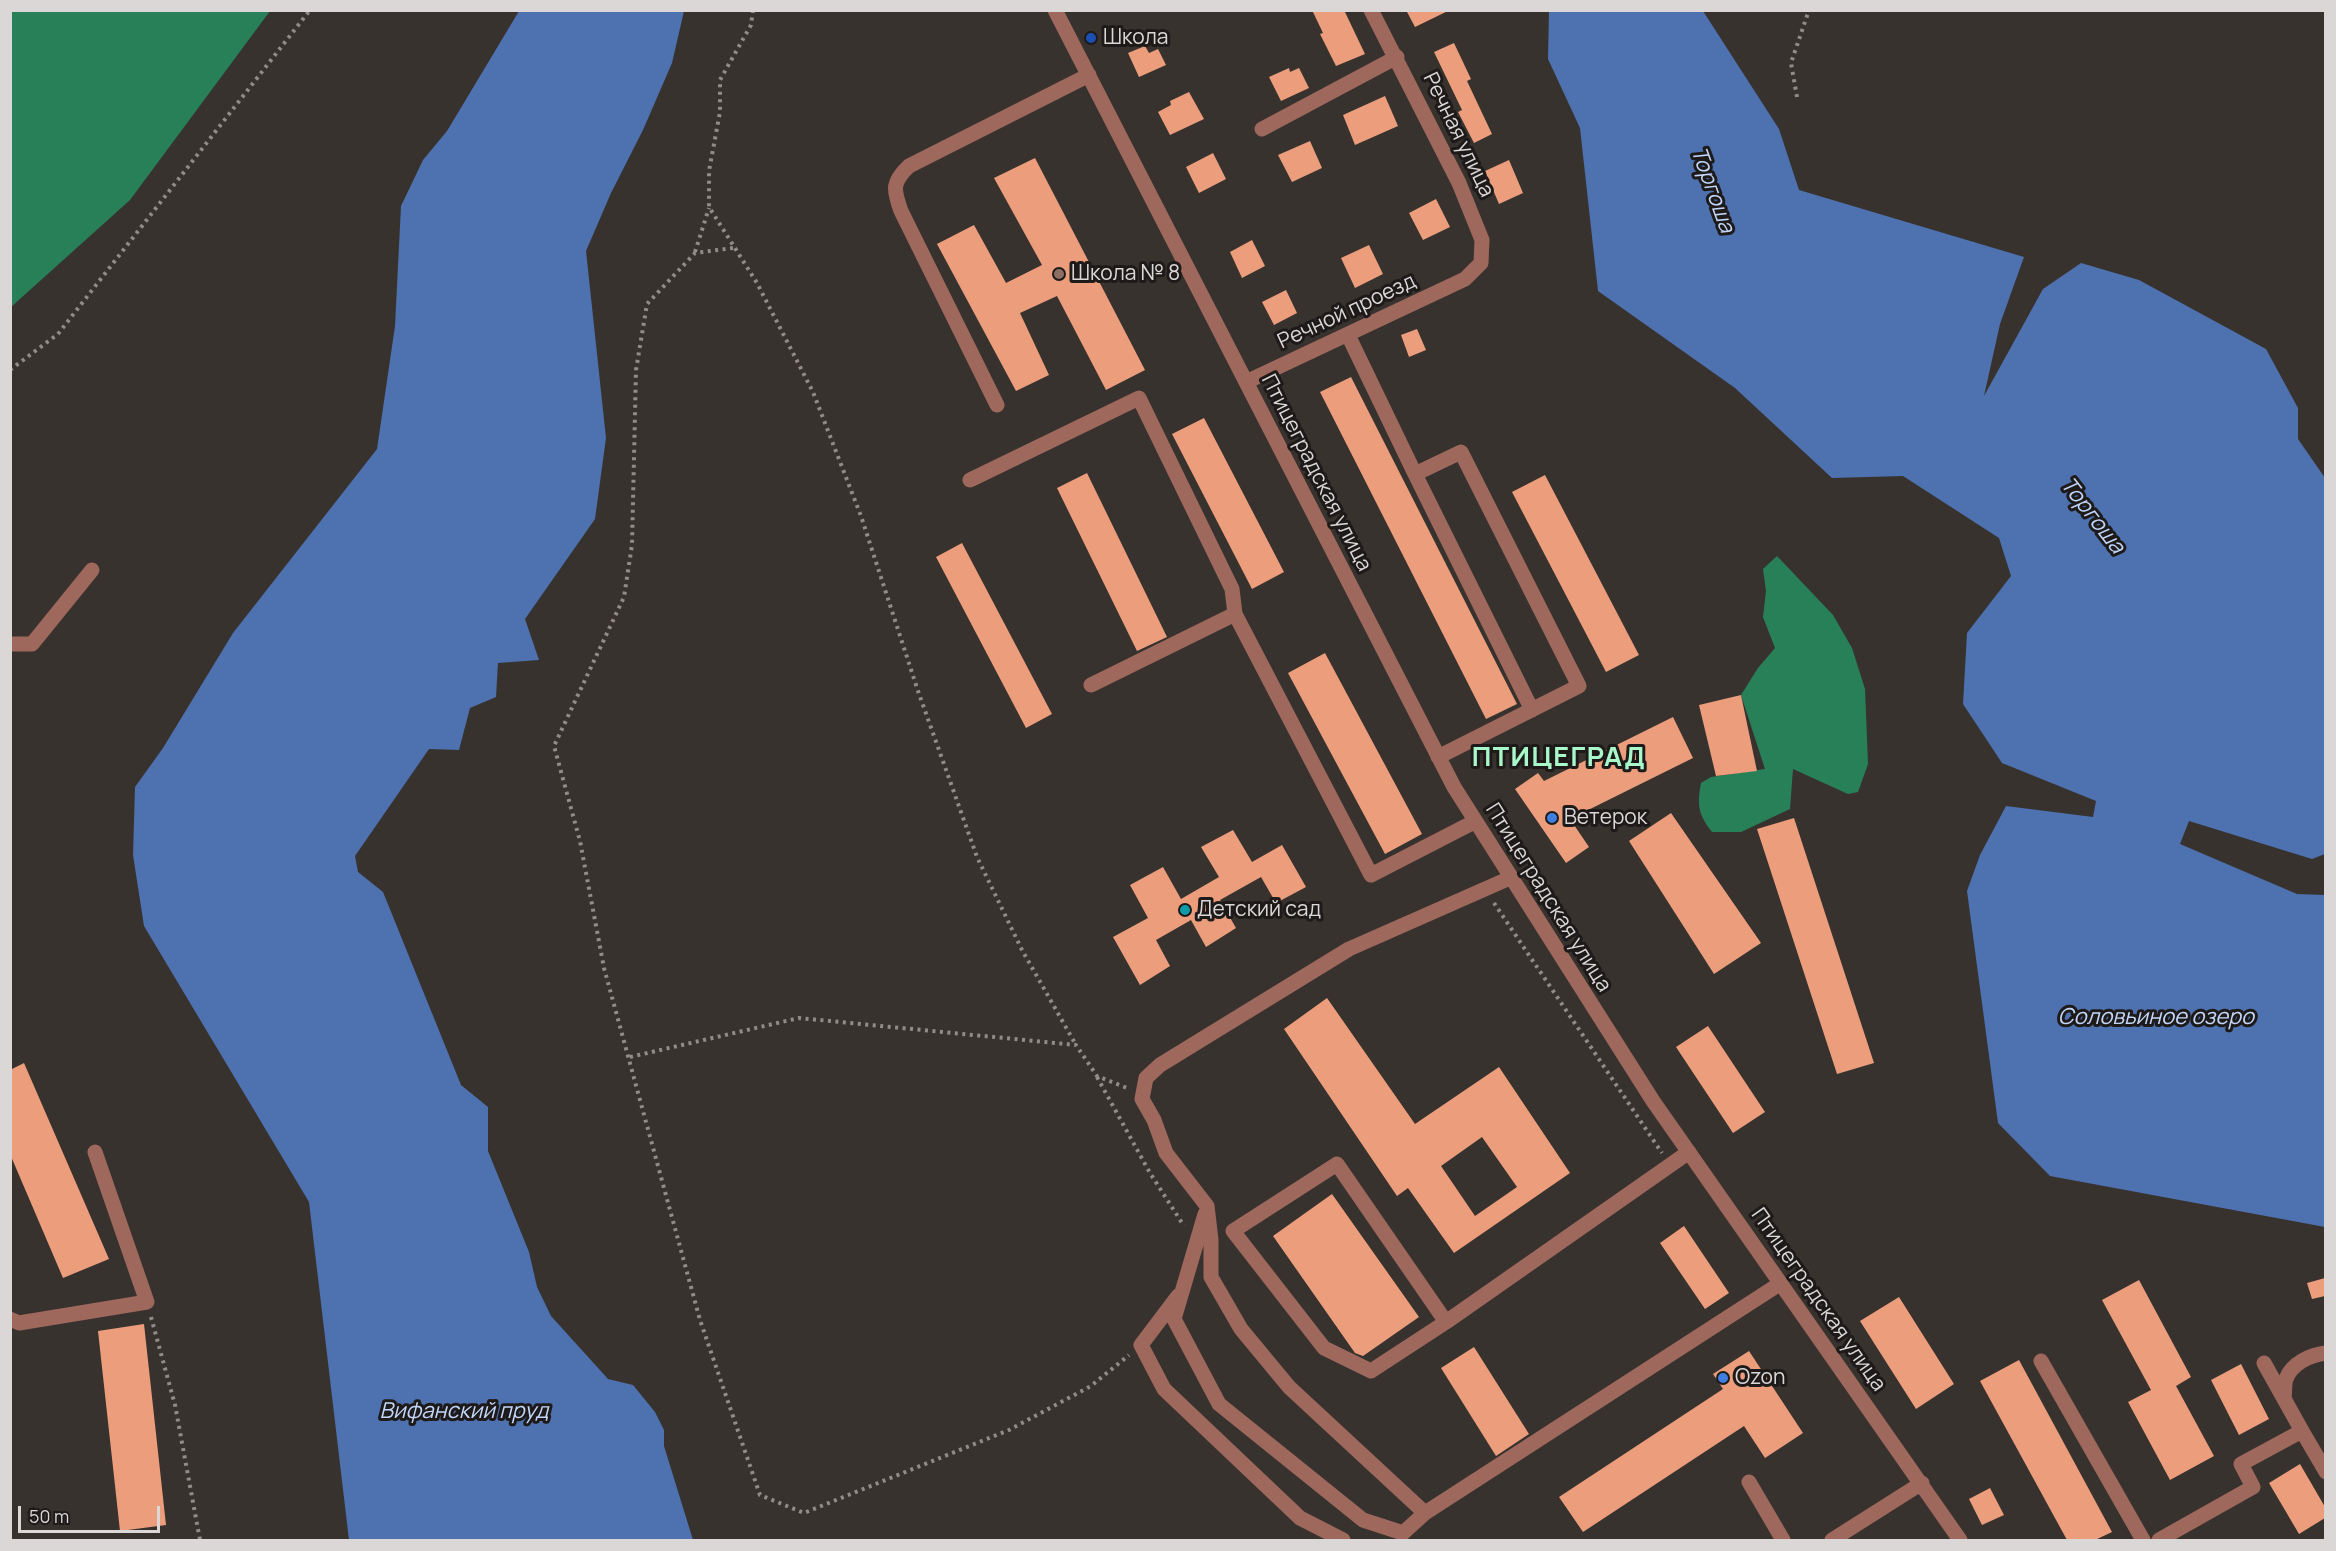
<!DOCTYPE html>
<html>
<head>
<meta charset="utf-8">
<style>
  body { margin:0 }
  #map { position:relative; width:2336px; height:1551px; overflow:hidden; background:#38322f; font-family:Manrope,sans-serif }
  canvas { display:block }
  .frame { position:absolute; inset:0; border:12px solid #dbd7d6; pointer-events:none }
  .scale { position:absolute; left:18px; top:1506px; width:142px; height:27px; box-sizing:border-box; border:3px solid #dbd7d6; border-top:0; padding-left:8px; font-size:18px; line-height:21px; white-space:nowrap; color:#dbd7d6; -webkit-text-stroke:4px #1d1a19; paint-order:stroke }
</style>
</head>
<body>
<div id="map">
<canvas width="2336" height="1551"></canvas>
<div class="frame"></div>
<div class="scale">50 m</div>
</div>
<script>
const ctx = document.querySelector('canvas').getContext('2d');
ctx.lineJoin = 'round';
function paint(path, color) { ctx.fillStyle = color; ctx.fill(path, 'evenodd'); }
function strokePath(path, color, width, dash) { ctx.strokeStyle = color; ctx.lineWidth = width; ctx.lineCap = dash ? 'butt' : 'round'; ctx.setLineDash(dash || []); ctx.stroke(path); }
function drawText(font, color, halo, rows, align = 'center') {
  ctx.font = font + ' Manrope,sans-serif'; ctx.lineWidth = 6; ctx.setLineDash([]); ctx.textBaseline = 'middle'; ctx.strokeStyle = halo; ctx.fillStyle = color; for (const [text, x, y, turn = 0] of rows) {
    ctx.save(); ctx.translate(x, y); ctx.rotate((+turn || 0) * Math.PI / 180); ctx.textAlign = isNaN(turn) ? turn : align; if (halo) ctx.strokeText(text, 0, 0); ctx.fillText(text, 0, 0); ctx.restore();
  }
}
paint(new Path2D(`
  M11 10 270 11 130 200 11 307Z
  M1777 556 1833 615 1852 648 1865 689 1868 764 1858 792 1848 794 1793 769 1790 809 1741 832H1712C1698 814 1697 805 1701 783L1711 777 1765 769 1741 695 1758 668 1775 648 1763 617 1766 591 1763 569Z`), '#288059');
paint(new Path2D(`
  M519 11H684L672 63 643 130 611 193 586 251 606 438 595 519 525 619 539 660 498 663 496 697 470 708 459 750 429 749 355 856 358 872 383 892 461 1085 488 1107V1151L529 1252 537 1287 551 1316 608 1379 633 1385 655 1412 664 1430V1446L693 1540H349L309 1202 144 926 133 855 135 787 163 748 233 633 377 449 395 326 401 206 423 160 447 131Z
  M1549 11H1703L1779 129 1799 190 2024 257 2000 324 1984 396 2043 289 2081 263 2139 280 2266 349 2298 408V439L2325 478V854L2312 859 2189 821 2180 844 2297 894 2325 895V1227L2050 1176 1998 1123 1967 891 1980 855 2006 806 2093 817 2096 801 2002 763 1963 704 1967 633 2011 576 1999 538 1903 476 1832 478 1735 388 1598 291 1580 128 1548 59Z`), '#4e71af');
paint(new Path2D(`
  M1312 10H1344L1365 54 1336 66 1320 34 1323 33Z
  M1406 10H1450L1415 27Z
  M1454 43 1471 79 1467 81 1492 134 1474 143 1458 112 1462 110 1434 52Z
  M1145 46 1149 53 1158 49 1166 65 1139 77 1128 53Z
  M1289 68 1290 72 1299 68 1309 88 1281 101 1269 77Z
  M1189 92 1204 119 1170 135 1158 112 1171 105 1170 101Z
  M1385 96 1398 126 1355 145 1343 115Z
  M1310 141 1322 168 1292 182 1278 155Z
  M1213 153 1226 179 1199 193 1186 167Z
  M1035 158 1145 370 1106 390 1057 296 1020 313 1049 375 1016 391 937 244 974 225 1006 283 1042 265 994 178Z
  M1509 160 1523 193 1499 204 1485 171Z
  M1436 199 1450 227 1423 240 1409 213Z
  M1252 240 1265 266 1242 278 1230 252Z
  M1369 245 1383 274 1355 288 1341 258Z
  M1286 290 1297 313 1274 325 1262 302Z
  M1417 329 1426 350 1409 357 1401 335Z
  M1351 377 1517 704 1486 719 1320 392Z
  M1204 418 1284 572 1252 589 1172 434Z
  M1087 473 1167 637 1137 651 1057 488Z
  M1545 475 1639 655 1606 672 1512 492Z
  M962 543 1052 714 1026 728 936 557Z
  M1325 653 1422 834 1385 854 1288 673Z
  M1741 695 1757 771 1716 776 1699 705Z
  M1673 717 1693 758 1570 819 1589 847 1566 863 1515 789 1538 773 1544 781Z
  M1671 813 1761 943 1714 974 1629 841Z
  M1794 818 1874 1063 1837 1074 1757 829Z
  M1233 830 1252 862 1282 845 1306 887 1276 903 1261 877 1220 900 1236 928 1206 947 1191 920 1156 940 1170 966 1140 985 1113 937 1148 918 1130 885 1163 867 1181 899 1219 877 1201 847Z
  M1327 998 1415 1124 1499 1067 1570 1173 1454 1253 1408 1188 1397 1196 1284 1029ZM1482 1137 1517 1187 1475 1216 1441 1166Z
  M1708 1026 1765 1112 1733 1133 1676 1047Z
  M24 1063 109 1259 63 1278 10 1154V1070Z
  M1332 1194 1419 1317 1363 1356 1355 1353 1273 1236Z
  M1684 1226 1729 1293 1705 1309 1660 1243Z
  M2325 1278V1296L2312 1299 2307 1283Z
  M2139 1280 2191 1377 2176 1386 2214 1456 2170 1480 2128 1402 2151 1390 2102 1300Z
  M1899 1297 1954 1384 1916 1409 1860 1321Z
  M144 1324 166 1525 120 1531 98 1331Z
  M1474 1347 1529 1434 1496 1456 1441 1368Z
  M1749 1351 1803 1433 1765 1458 1744 1426 1583 1532 1559 1497 1723 1389 1713 1374Z
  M2019 1360 2112 1532 2095 1540H2067L1980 1381Z
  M2241 1364 2269 1419 2239 1435 2211 1380Z
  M2300 1464 2325 1507V1518L2299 1534 2269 1483Z
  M1990 1488 2004 1515 1982 1525 1969 1499Z`), '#ec9e7c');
strokePath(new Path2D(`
  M753 10 751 25 720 80V112L709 171V207L757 283 813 392 861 516 918 691 977 857 1022 950 1076 1045
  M1797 97 1791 63 1809 10
  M733 248 695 253 647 304 636 370 632 545 624 597 554 746 580 841 604 968 700 1320 760 1495 804 1513 1009 1430 1091 1386 1129 1355
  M695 252 709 208
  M10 370 58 334 310 10
  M1494 903 1662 1153
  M630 1057 799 1018 1076 1045 1097 1076 1127 1088
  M1097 1077 1150 1173 1184 1226
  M151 1317 175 1405 200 1540`), '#918c8a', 4, [3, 4.5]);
strokePath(new Path2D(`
  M1055 10 1454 787 1653 1101 1960 1540
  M1262 129 1397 57
  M1348 335 1415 474
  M1246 382 1465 279 1481 263 1482 240 1459 183 1371 10
  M997 405 901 211C893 189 892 182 909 166L1089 75
  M970 480 1139 398 1232 589 1235 614 1371 875 1474 822
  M10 644H32L92 570
  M1091 685 1235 614
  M1438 757 1579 686 1461 452 1415 474 1532 710
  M1510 878 1349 949 1160 1065 1146 1078 1142 1099 1154 1120 1166 1153 1207 1206 1211 1240V1277L1241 1329 1289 1387 1425 1513 1781 1283
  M1205 1214 1174 1319 1219 1404 1363 1520 1403 1533 1425 1513
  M1178 1296 1141 1345 1164 1389 1300 1518 1343 1540
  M10 1319 19 1323 147 1302 95 1152
  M1446 1322 1371 1371 1324 1348 1233 1231 1337 1164 1446 1322 1689 1152
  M2041 1361 2143 1540
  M2264 1363 2302 1431
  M2284 1399C2285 1393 2284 1385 2286 1379 2292 1363 2310 1355 2326 1353
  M1749 1482 1783 1540
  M1832 1540 1922 1483
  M2159 1540 2253 1487 2241 1464 2302 1431 2326 1472`), '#9f685c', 15);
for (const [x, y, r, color] of [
  [1091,38,6,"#1a4fb4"],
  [1059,274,6,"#8d6e63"],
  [1552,818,6,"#3f7fe0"],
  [1185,910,6,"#0f9aa8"],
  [1723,1378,6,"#3f7fe0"]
]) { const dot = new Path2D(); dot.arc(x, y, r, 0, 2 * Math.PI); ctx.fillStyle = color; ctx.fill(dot); strokePath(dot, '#1d1a19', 2); }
drawText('21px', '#dbd7d6', '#1d1a19', [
  ["Школа",1103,38],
  ["Школа № 8",1071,274],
  ["Ветерок",1564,818],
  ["Детский сад",1197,910],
  ["Ozon",1735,1378]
], 'left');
drawText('21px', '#dbd7d6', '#1d1a19', [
  ["Речная улица",1458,135,64],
  ["Речной проезд",1347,312,-25],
  ["Птицеградская улица",1316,473,63],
  ["Птицеградская улица",1548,898,58],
  ["Птицеградская улица",1818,1300,55]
]);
drawText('italic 22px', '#c1d6f9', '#1d1a19', [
  ["Торгоша",1712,190,70],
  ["Торгоша",2092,516,52],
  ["Соловьиное озеро",2156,1018],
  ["Вифанский пруд",464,1412]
]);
ctx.letterSpacing = '1.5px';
drawText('bold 27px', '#a9f8ca', '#1d1a19', [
  ["ПТИЦЕГРАД",1559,758]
]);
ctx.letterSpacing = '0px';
</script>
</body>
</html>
